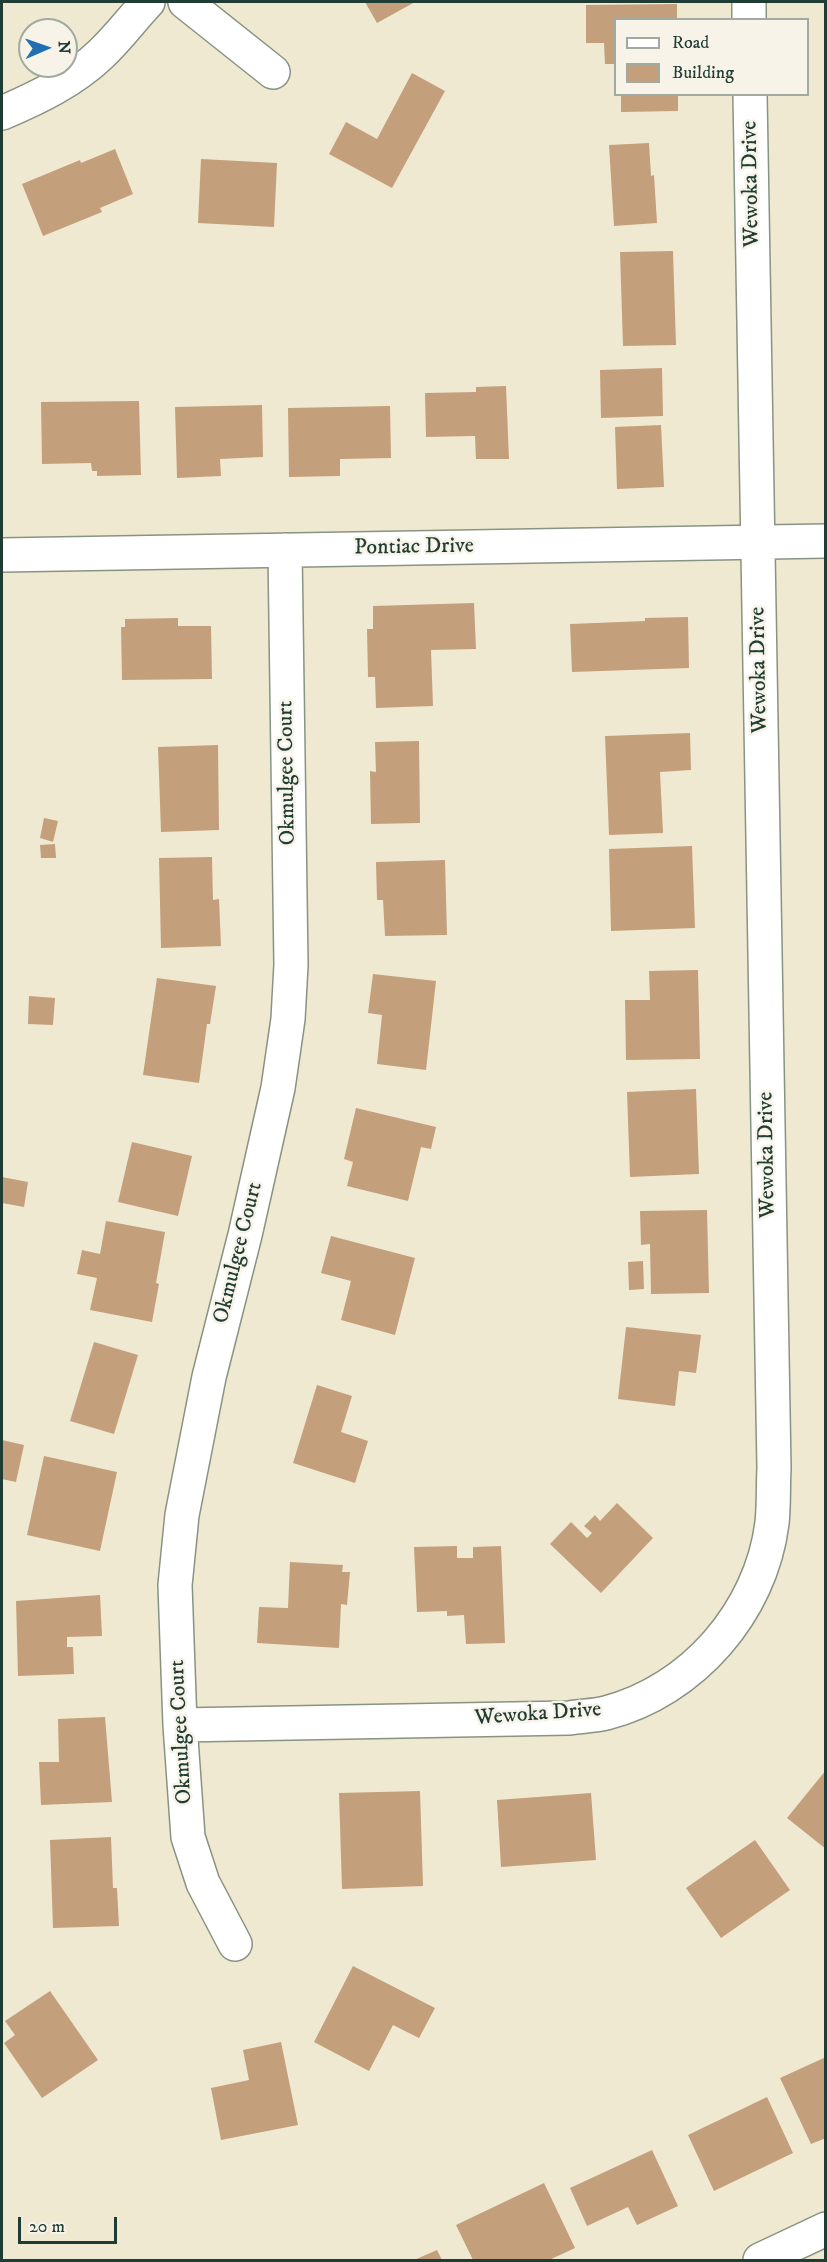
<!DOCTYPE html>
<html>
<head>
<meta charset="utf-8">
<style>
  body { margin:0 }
  #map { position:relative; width:827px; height:2262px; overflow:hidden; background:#f0e9d1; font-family:"IM FELL DW Pica",serif }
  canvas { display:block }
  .frame { position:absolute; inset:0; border:3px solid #1f3d34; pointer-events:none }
  .legend { position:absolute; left:614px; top:18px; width:195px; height:78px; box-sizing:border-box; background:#f7f3e8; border:2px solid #a1aaa0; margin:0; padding:8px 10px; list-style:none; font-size:18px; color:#1f3d34 }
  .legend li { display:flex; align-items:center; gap:12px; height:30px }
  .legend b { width:30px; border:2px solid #a1aaa0 }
  .north { position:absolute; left:18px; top:18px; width:60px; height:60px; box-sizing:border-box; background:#f7f3e8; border:2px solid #a1aaa0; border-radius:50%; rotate:88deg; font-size:16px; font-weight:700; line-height:24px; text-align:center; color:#1f3d34 }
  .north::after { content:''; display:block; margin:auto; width:21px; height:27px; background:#1f6fb2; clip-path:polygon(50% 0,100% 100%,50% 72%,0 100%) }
  .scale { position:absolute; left:18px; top:2217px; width:99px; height:27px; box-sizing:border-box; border:3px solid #1f3d34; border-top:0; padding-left:8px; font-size:18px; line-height:21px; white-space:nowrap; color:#1f3d34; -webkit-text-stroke:4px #f7f3e8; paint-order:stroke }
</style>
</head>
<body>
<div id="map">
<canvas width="827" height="2262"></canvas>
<div class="frame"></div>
<ul class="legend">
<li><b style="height:8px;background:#fff"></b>Road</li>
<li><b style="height:16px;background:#c49f7c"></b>Building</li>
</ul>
<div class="north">N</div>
<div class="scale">20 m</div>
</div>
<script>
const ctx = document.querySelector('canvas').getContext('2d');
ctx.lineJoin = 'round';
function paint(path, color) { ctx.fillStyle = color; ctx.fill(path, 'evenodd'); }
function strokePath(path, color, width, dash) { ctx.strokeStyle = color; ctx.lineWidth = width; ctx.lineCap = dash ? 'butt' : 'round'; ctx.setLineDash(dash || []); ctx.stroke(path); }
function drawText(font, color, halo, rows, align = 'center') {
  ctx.font = font + ' "IM FELL DW Pica",serif'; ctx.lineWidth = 5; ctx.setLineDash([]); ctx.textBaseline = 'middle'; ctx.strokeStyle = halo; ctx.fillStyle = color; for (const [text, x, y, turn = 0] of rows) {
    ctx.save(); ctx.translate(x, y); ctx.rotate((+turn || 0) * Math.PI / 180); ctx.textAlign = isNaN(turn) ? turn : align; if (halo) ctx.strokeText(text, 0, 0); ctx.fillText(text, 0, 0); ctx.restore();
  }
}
paint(new Path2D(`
  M365 2H415L377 23Z
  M677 4V20H616V64H605L604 43H586V5Z
  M412 73 445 91 392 188 329 154 346 122 377 139Z
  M621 94H678V111L621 112Z
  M649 143 651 176 654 175 657 223 614 226 609 145Z
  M115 149 133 194 100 208 102 212 43 236 22 184 80 160 81 163Z
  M201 159 277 163 274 227 198 223Z
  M673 251 676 345 623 346 620 252Z
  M662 368 663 416 601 418 600 370Z
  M506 386 509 459H476L475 436 426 437 425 393 476 392V387Z
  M139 401 141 475 97 476V471H92L91 463 42 464 41 402Z
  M262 405 263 457 220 459 221 476 177 478 175 407Z
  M390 406 391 458 340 459V476L289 477 288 408Z
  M661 425 664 487 617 489 615 427Z
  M474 603 476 649 431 650 433 706 376 708 375 677H368L367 629H373V606Z
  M688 617 689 668 572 672 570 624 645 621V618Z
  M178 618V626H211L212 679 122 680 121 627H125V619Z
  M690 733 691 770 660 772 663 833 609 835 605 736Z
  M419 741 420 823 371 824 370 771 376 772 375 742Z
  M218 745 219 830 161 832 158 747Z
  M44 818 58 821 53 842 40 838Z
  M55 844 56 858H41L40 845Z
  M692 846 695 928 611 931 609 849Z
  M212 857 213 900 219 899 221 946 161 948 159 858Z
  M445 860 447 935 385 936 383 900H377L376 862Z
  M698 970 700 1059 626 1060 625 1000H650L649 971Z
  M373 974 436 981 426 1070 377 1064 382 1015 368 1013Z
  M157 978 216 986 210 1024H207L199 1083 143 1075Z
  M29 996 55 998 53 1025 28 1024Z
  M696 1089 699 1174 630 1177 627 1092Z
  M356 1108 436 1127 431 1149 421 1147 408 1201 347 1186 353 1162 344 1159Z
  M132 1142 192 1156 178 1216 118 1202Z
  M2 1177 28 1182 24 1207 2 1203Z
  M707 1210 709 1293 651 1294 650 1244 641 1245 640 1211Z
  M106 1221 165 1232 156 1283 159 1284 152 1322 90 1310 97 1278 77 1274 82 1250 100 1254Z
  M331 1236 415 1258 395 1335 341 1320 351 1281 321 1273Z
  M643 1261 644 1289 629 1290 628 1262Z
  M626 1327 701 1335 696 1373 679 1371 675 1406 618 1399Z
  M94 1342 138 1355 114 1434 70 1421Z
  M317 1385 352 1396 341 1432 368 1441 355 1483 293 1463Z
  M2 1440 24 1445 16 1482 2 1479Z
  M44 1456 117 1472 100 1551 27 1535Z
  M617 1503 653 1538 601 1593 550 1544 571 1522 587 1538 592 1533 584 1526 595 1515 600 1521Z
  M457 1546V1558H473V1547L501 1546 505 1643 466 1644 464 1615 447 1616V1611L417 1612 414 1547Z
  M290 1562 343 1565 342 1572H350L347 1605 341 1604 339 1648 257 1643 259 1607 288 1608Z
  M100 1595 102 1636 67 1637V1647H73L74 1674 18 1676 16 1601Z
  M105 1717 112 1802 41 1805 39 1762H59L58 1719Z
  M826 1770V1849L787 1818Z
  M420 1791 423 1886 342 1889 339 1793Z
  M591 1793 596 1860 501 1867 497 1800Z
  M111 1837 113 1888H117L119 1926 53 1928 50 1840Z
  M755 1840 790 1890 721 1938 686 1888Z
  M353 1966 435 2008 419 2038 393 2025 369 2071 314 2042Z
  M50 1991 98 2060 42 2098 4 2043 15 2035 5 2021Z
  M281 2042 298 2125 221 2140 211 2088 249 2080 243 2050Z
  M826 2057V2138L811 2144 780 2078Z
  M767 2097 793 2153 714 2191 688 2135Z
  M652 2150 678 2206 637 2225 628 2207 587 2226 570 2188Z
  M544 2183 575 2248 549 2260H473L456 2225Z
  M437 2250 442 2260H414Z`), '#c49f7c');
const minor = new Path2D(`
  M185 2 273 72
  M749 2V20
  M2 113C37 98 73 81 101 54 118 38 132 19 148 2
  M2 555 826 541
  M180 1725 569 1718C581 1716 594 1716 606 1713 692 1691 761 1612 772 1523 774 1505 773 1486 774 1468L750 94
  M235 1944 203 1883 188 1837 180 1725 175 1585 182 1515 209 1377 245 1235 278 1088 288 1019 291 965 285 550
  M760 2260 826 2229`);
strokePath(minor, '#889382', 36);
strokePath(minor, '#fff', 33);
drawText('22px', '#1f3d34', '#f7f3e8', [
  ["Wewoka Drive",752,184,-91],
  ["Pontiac Drive",414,548,-1],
  ["Wewoka Drive",760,670,-91],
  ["Okmulgee Court",288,773,-91],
  ["Wewoka Drive",768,1155,-91],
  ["Okmulgee Court",239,1253,-76],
  ["Wewoka Drive",538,1715,-4],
  ["Okmulgee Court",182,1732,-93]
]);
</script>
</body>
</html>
